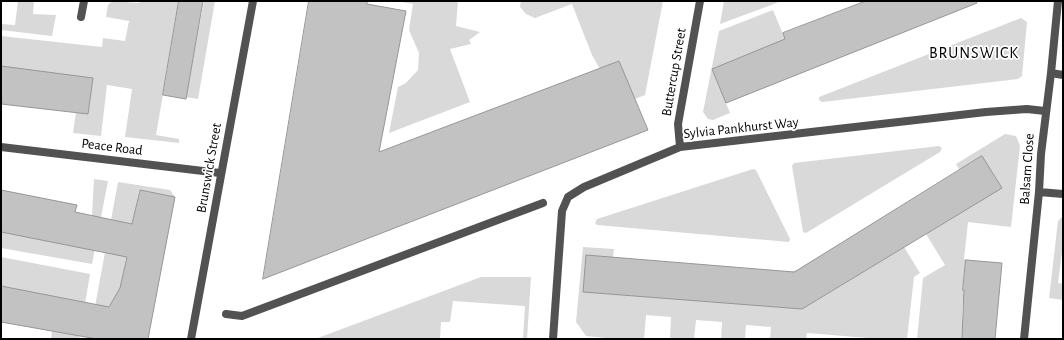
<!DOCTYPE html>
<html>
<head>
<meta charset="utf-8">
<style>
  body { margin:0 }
  #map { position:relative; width:1064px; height:340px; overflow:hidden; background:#fff; font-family:"Alegreya Sans",sans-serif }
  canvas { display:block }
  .frame { position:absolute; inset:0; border:2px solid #000; pointer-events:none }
</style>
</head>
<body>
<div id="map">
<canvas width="1064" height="340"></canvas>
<div class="frame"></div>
</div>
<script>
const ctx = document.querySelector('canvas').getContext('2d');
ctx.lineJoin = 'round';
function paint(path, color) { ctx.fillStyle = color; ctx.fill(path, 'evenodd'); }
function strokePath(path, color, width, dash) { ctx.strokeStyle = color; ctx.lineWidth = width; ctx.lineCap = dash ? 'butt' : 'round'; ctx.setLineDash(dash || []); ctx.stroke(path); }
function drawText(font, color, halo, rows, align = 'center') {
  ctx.font = font + ' "Alegreya Sans",sans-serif'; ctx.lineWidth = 3.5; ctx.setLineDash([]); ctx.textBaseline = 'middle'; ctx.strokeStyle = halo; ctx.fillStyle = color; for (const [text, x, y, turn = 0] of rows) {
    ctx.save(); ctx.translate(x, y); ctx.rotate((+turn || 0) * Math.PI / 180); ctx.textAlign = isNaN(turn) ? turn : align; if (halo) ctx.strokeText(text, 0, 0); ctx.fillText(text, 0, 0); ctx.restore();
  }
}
paint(new Path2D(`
  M18 1H34L33 14 56 15 52 36 1 30V24L15 25Z
  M112 1 139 3 140 1H179L156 135 179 139V143L125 137 132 89 107 85 101 136 73 133 76 112 88 114 93 78 1 67V36L102 47 103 38 125 41 129 21 106 17 108 5Z
  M204 1H215L198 99 186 97Z
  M397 1H458L456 26 480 32 469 40 471 44 450 49 470 102 389 133 398 87 406 83 418 70 419 53 409 30 413 4Z
  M521 1H663L645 95 635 99 600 69 592 55 572 4 535 18 526 14 520 7Z
  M724 1H782L720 24Z
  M773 10 785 39 726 103 730 113 713 120 708 119 703 112 719 31Z
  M1021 18 1027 22 1022 76 1018 79 822 102 819 100V97Z
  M1005 134 1016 136 1020 146 1011 227 968 222 964 259 970 260 969 270H965L963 290 968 291 963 300 962 319 967 320 962 339H917L923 278 945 265 926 234 1001 187 982 157 960 170 956 164Z
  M939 146 942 148 940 152 806 233 803 232 792 166 794 163Z
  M753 169 756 170 790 239 789 242 597 225 595 223 597 219Z
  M94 179 108 181 92 264 1 248V232L85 248 92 215Z
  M118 182 170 190 175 197 139 190 111 339H89Z
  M1063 216V245L1058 283 1063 284V300L1049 298 1058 221Z
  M583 247 614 249 613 257 763 306 788 308 791 272 797 270 816 301 904 247 920 273 914 277 907 339H880L807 333 806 339H770L771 327 746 325 745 339H721L722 322 696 320 694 339H670L671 317 646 315 644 339H616L586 336 576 322Z
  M1 257 90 274 79 339H51L52 331 72 334 78 301 1 286Z
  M481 277H531L527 339H523L525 306 453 301 450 322H441L440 339H315Z`), '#d9d9d9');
const building = new Path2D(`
  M179 1H203L186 99 163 95Z
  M309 1H367V4L406 11 379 152 619 61 648 130 263 279Z
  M866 1H976L977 3 726 103 712 69 785 39 783 33Z
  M1 66 93 78 88 114 1 104Z
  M982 156 1002 188 802 309 583 292 586 255 794 272Z
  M1 190 77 205 75 212 132 224 140 190 175 197 148 339H97L1 322V286L109 307 120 288 127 257 1 232Z
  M966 260 1002 263 995 339H962L964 290H963Z`);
paint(building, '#c2c2c2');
strokePath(building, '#969696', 1);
strokePath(new Path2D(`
  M226 314 242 316 543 203`), '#525252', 8);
strokePath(new Path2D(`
  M81 17 84 1
  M1051 73 1063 75
  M1 147 220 173
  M680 147 678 124 700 1
  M1039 192 1063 194
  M553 339 562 211 568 197 584 187 680 147 986 112 1027 109 1045 111
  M1024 339 1039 192 1041 154 1051 73 1058 1`), '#525252', 8);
strokePath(new Path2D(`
  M191 339 253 1`), '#525252', 8);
drawText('14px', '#000', '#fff', [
  ["Buttercup Street",674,72,-80],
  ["Sylvia Pankhurst Way",741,128,-6],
  ["Peace Road",112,147,7],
  ["Brunswick Street",209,168,-80],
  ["Balsam Close",1027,169,-86]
]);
ctx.letterSpacing = '1px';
drawText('16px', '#000', '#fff', [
  ["BRUNSWICK",974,53]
]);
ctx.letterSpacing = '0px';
</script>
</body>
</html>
